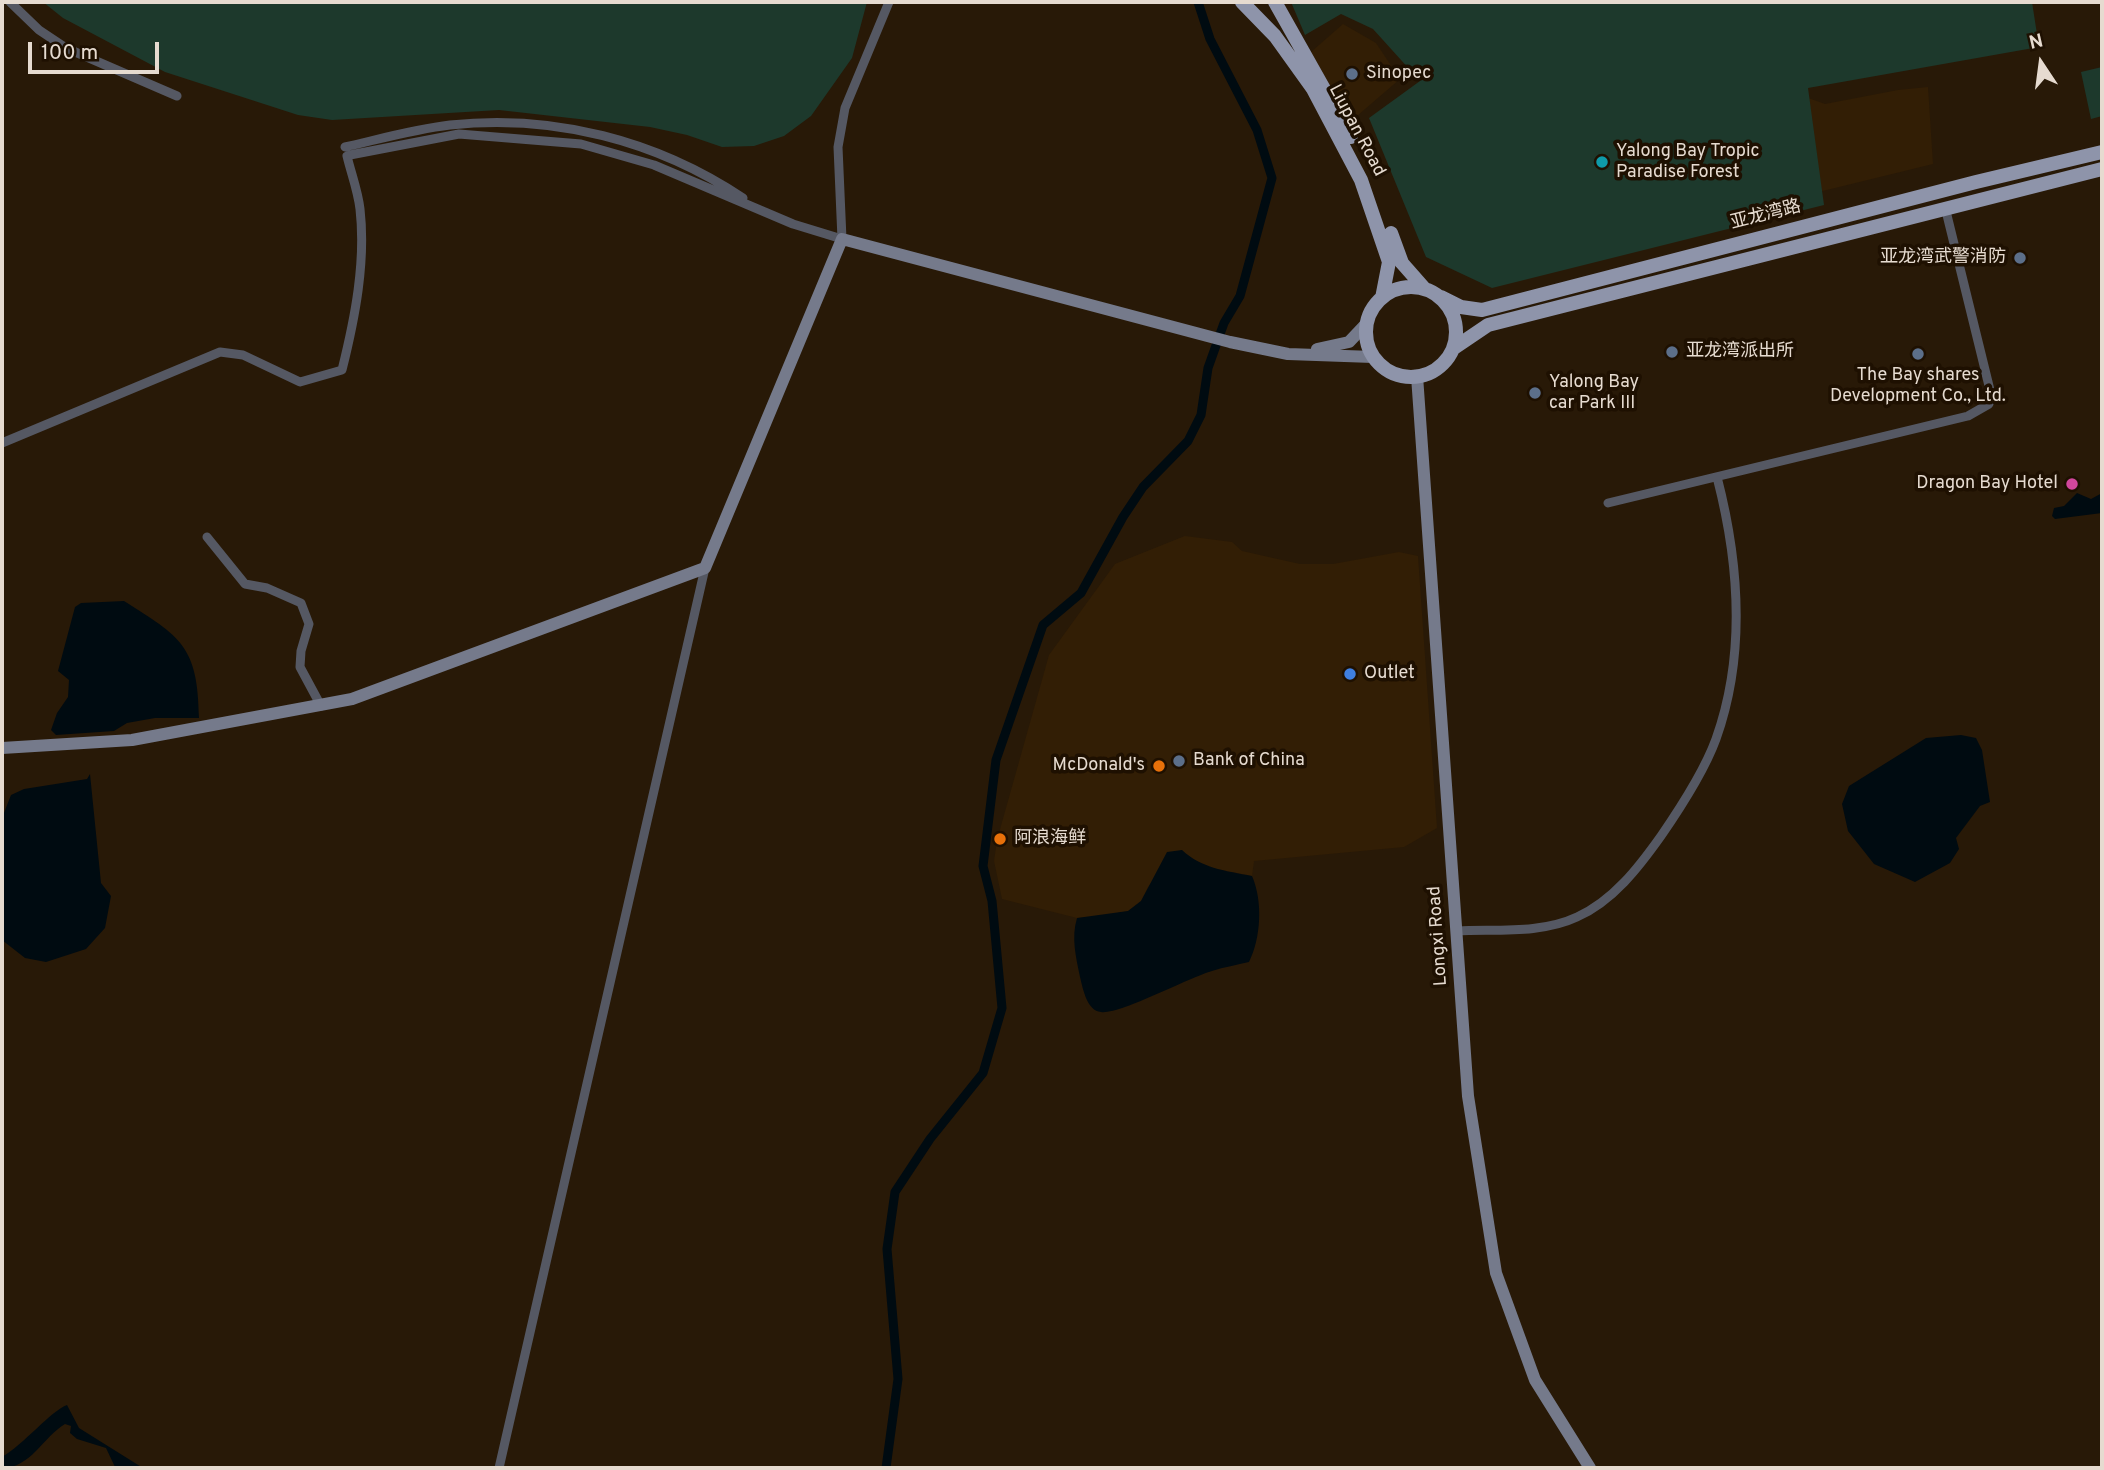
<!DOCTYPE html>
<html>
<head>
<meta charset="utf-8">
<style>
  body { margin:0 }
  #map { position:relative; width:2104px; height:1470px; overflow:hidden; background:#281907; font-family:Overpass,sans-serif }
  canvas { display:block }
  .frame { position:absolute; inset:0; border:4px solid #e6dbd0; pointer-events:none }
  .north { position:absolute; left:2006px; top:28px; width:70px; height:70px; -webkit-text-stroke:5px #1e1001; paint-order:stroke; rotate:347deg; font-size:19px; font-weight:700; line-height:28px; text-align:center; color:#e6dbd0 }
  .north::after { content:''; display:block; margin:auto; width:24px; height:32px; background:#e6dbd0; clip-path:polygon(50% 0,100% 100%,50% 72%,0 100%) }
  .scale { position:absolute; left:28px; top:42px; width:131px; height:32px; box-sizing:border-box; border:4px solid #e6dbd0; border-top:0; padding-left:9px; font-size:21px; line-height:24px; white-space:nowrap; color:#e6dbd0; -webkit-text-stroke:5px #1e1001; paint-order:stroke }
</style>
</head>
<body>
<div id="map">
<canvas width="2104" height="1470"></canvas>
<div class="frame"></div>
<div class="north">N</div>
<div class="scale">100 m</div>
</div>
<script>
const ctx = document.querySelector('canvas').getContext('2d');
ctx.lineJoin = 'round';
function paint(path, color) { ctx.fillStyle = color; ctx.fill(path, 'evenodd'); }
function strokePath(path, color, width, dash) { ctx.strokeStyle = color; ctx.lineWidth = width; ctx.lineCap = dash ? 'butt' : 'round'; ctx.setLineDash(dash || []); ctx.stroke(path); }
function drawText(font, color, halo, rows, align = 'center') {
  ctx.font = font + ' Overpass,"Noto Sans SC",sans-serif'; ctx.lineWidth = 7; ctx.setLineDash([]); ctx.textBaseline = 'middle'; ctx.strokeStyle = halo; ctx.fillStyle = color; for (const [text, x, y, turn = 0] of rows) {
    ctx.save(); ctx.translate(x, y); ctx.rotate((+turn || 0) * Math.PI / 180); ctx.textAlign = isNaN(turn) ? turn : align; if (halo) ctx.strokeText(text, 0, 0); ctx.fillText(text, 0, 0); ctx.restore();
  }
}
paint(new Path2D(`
  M1343 24 1376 43 1400 79 1350 122 1311 52Z
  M1678 51 1825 104 1898 90 1928 87 1933 164 1545 259Z
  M1185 536 1232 542 1242 551 1300 564H1333L1399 552 1418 556 1437 828 1404 847 1254 861 1252 876 1211 868 1192 860 1181 850 1148 887 1141 901 1128 911 1104 916 1077 918 1002 899 994 861 997 840 1049 655 1115 564Z`), '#321e05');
paint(new Path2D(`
  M43 2H867L852 58 811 116 784 136 754 146 722 147 687 135 650 127 499 110 332 120 298 115 165 72 63 18Z
  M1291 2H2032L2039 47 1808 88 1824 205 1492 288 1426 257 1369 118 1420 81 1373 29 1341 14 1305 35Z
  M2102 67V116L2091 119 2081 72Z`), '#1d392c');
paint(new Path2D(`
  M2077 493 2091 499 2102 493V513L2055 519 2052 516 2054 508 2064 506Z
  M124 601C181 637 198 646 199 718H155L127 723 114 731 56 735 51 730 57 713 68 697 69 680 58 671 75 607 81 603Z
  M1961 735 1976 738 1982 750 1990 802 1980 806 1956 838 1959 849 1950 863 1915 882 1874 864 1848 831 1842 804 1849 786 1926 738Z
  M90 774 101 883 111 896 105 928 86 949 46 962 25 958 2 940V818L11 795 24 789 87 779Z
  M1182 850C1201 868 1226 871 1252 876 1263 901 1261 938 1249 962 1237 965 1224 967 1212 971 1188 978 1119 1015 1101 1012 1087 1011 1083 989 1080 977 1076 957 1071 938 1077 918L1128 911 1141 901 1167 852Z
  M67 1405 79 1428 143 1468 115 1467 106 1448 77 1439 70 1433 71 1426 65 1424C42 1438 31 1468 2 1468V1457C23 1445 52 1410 67 1405Z`), '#000b11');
strokePath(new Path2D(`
  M886 1468 898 1379 887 1249 895 1192 930 1139 983 1073 1002 1008 992 901 983 866 996 760 1043 625 1081 593 1123 517 1143 487 1188 441 1201 415 1208 368 1224 323 1240 296 1272 178 1257 130 1210 39 1198 2`), '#000b11', 9);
strokePath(new Path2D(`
  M10 2 39 30 66 48 177 96
  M345 147C380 139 415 129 450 125 554 114 656 140 743 198
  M2 443 220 352 243 355 300 382 342 370C355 318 366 262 360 209 358 191 351 173 347 156L350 155 459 134 581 144 654 165 793 224 842 239 838 147 845 108 889 2
  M1608 503 1968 416 1989 404 1990 390 1945 207
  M207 537 245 584 267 588 301 603 309 624 301 651 300 667 321 706
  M1457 931C1496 929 1541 934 1577 917 1613 901 1639 867 1661 836 1681 807 1704 772 1716 739 1746 655 1739 562 1717 477
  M499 1468 705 568`), '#555863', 9);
strokePath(new Path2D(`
  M1317 349 1349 342 1367 323
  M1417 376 1468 1096 1496 1273 1535 1380 1590 1468
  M2 748 132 740 352 699 705 568 842 239 1230 342 1288 354 1373 357`), '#757a8b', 12);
strokePath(new Path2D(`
  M1242 2 1275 36 1313 89 1361 180 1389 262 1382 298
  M1275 2 1351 137
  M1391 233 1402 263 1424 288
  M1366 332a45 45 0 1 1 90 0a45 45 0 1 1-90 0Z
  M1441 297 1461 307 1482 310 1976 182 2102 152
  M1454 348 1488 325 2102 169`), '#8e94aa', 14);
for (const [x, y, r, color] of [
  [1352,74,7,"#5c6f8a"],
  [1602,162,7,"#0f9aa8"],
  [2020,258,7,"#5c6f8a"],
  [1672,352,7,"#5c6f8a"],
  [1918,354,7,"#5c6f8a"],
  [1535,393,7,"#5c6f8a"],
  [2072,484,7,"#d1479c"],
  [1350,674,7,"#3f7fe0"],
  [1179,761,7,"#5c6f8a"],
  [1159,766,7,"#e8710a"],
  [1000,839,7,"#e8710a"]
]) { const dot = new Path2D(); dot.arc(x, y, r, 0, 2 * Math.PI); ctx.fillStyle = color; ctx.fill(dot); strokePath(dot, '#1e1001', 2.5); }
drawText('18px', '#e6dbd0', '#1e1001', [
  ["Sinopec",1366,74],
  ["Yalong Bay Tropic",1616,152],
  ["Paradise Forest",1616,173],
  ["亚龙湾武警消防",2006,258,"right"],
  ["亚龙湾派出所",1686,352],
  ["The Bay shares",1918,376,"center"],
  ["Development Co., Ltd.",1918,397,"center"],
  ["Yalong Bay",1549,383],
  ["car Park III",1549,404],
  ["Dragon Bay Hotel",2058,484,"right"],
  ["Outlet",1364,674],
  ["Bank of China",1193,761],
  ["McDonald's",1145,766,"right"],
  ["阿浪海鲜",1014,839]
], 'left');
drawText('18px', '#e6dbd0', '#1e1001', [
  ["Liupan Road",1356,131,62],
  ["亚龙湾路",1766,216,-14],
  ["Longxi Road",1439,936,-94]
]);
</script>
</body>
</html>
